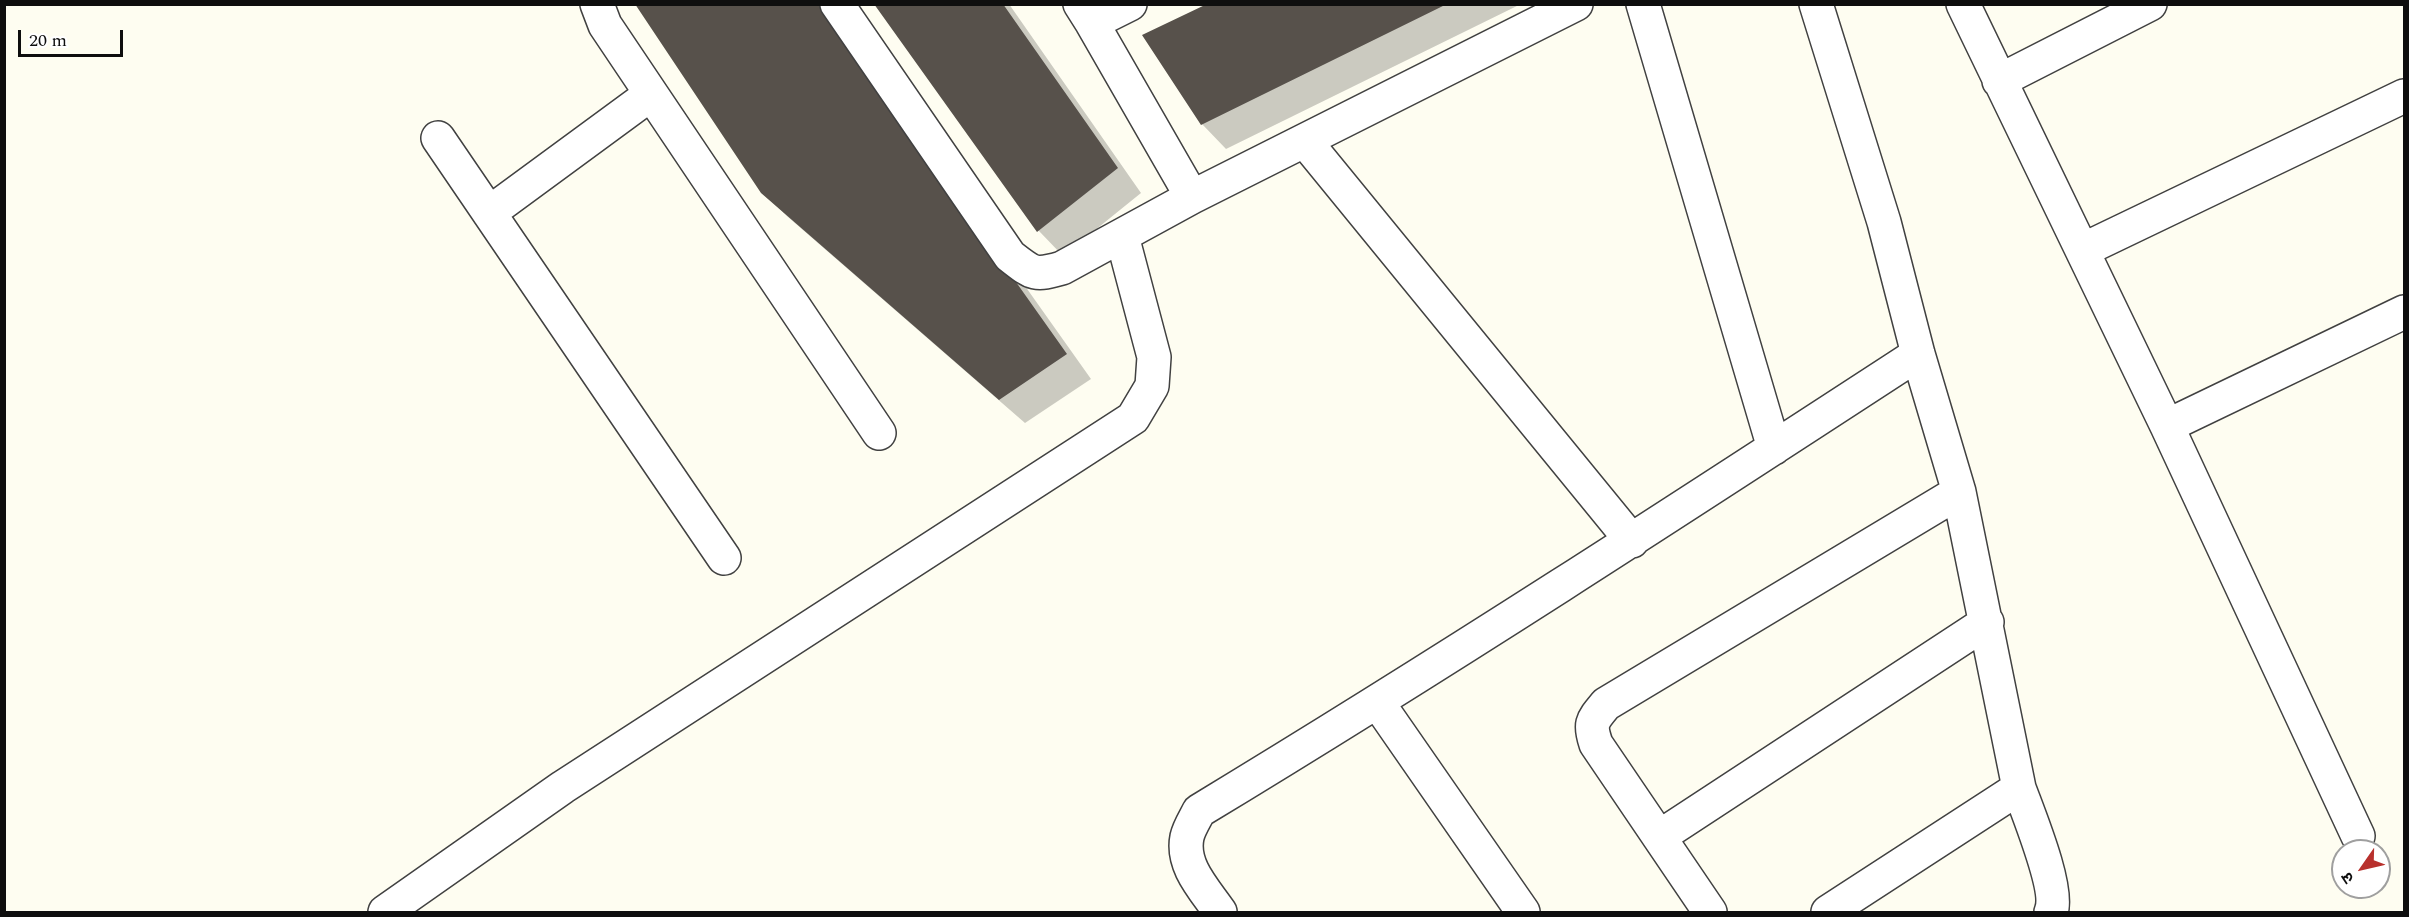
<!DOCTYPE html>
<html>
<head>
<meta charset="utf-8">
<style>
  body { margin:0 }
  #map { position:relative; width:2409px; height:917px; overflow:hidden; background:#fefdf1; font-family:Spectral,"Noto Sans Devanagari",serif }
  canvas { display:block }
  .frame { position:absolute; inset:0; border:6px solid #0e0e0e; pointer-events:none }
  .north { position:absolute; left:2331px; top:839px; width:60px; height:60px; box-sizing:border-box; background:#fff; border:2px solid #9f9f9f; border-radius:50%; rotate:236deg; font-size:16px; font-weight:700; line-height:24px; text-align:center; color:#0e0e0e }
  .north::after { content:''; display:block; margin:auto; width:21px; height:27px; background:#b8312d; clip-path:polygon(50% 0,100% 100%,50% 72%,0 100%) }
  .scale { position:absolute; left:18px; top:30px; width:105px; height:27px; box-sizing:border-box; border:3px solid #0e0e0e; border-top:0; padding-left:8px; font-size:18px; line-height:21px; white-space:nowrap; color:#0e0e0e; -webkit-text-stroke:4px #fff; paint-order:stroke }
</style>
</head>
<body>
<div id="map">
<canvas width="2409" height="917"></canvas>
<div class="frame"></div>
<div class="north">उ</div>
<div class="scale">20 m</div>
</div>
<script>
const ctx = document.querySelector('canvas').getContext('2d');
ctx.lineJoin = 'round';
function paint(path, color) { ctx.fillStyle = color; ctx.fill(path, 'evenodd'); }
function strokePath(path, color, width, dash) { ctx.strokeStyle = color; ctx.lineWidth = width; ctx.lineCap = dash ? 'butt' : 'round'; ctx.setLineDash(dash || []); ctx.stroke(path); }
paint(new Path2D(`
  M637 4H825L1091 379 1025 423 788 217 762 192Z
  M876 4H1009L1141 193 1063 256 1039 231Z
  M1210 4H1521L1226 149 1202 124Z`), '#0003');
paint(new Path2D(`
  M635 4H819L1067 354 999 400 761 193Z
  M874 4H1003L1118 168 1037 232Z
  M1207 4H1447L1201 125 1142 35Z`), '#57514b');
const minor = new Path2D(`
  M597 4 605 25 879 433
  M837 4 1010 256C1033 274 1034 276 1062 268L1192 197 1576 4
  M1080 4 1092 23 1192 197
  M1643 4 1774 448
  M1816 4 1884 222 1918 354 1959 492 2019 788C2028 813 2060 890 2051 912
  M1963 4 2167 426 2358 836
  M1092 23 1130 4
  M1999 81 2150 4
  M438 138 724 558
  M1305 141 1632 541
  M489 213 651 94
  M2083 250 2404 96
  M2167 426 2404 312
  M1378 703 1523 912
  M1659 837 1987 622
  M385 912 563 787 1133 418 1152 386 1154 357 1122 236
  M1220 912C1205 890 1181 866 1187 837 1189 828 1195 819 1199 811 1442 664 1680 509 1918 354
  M1710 912 1596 744C1589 723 1592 721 1606 704L1959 492
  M1828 912 2019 788`);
strokePath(minor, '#414141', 36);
strokePath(minor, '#fff', 33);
</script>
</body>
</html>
